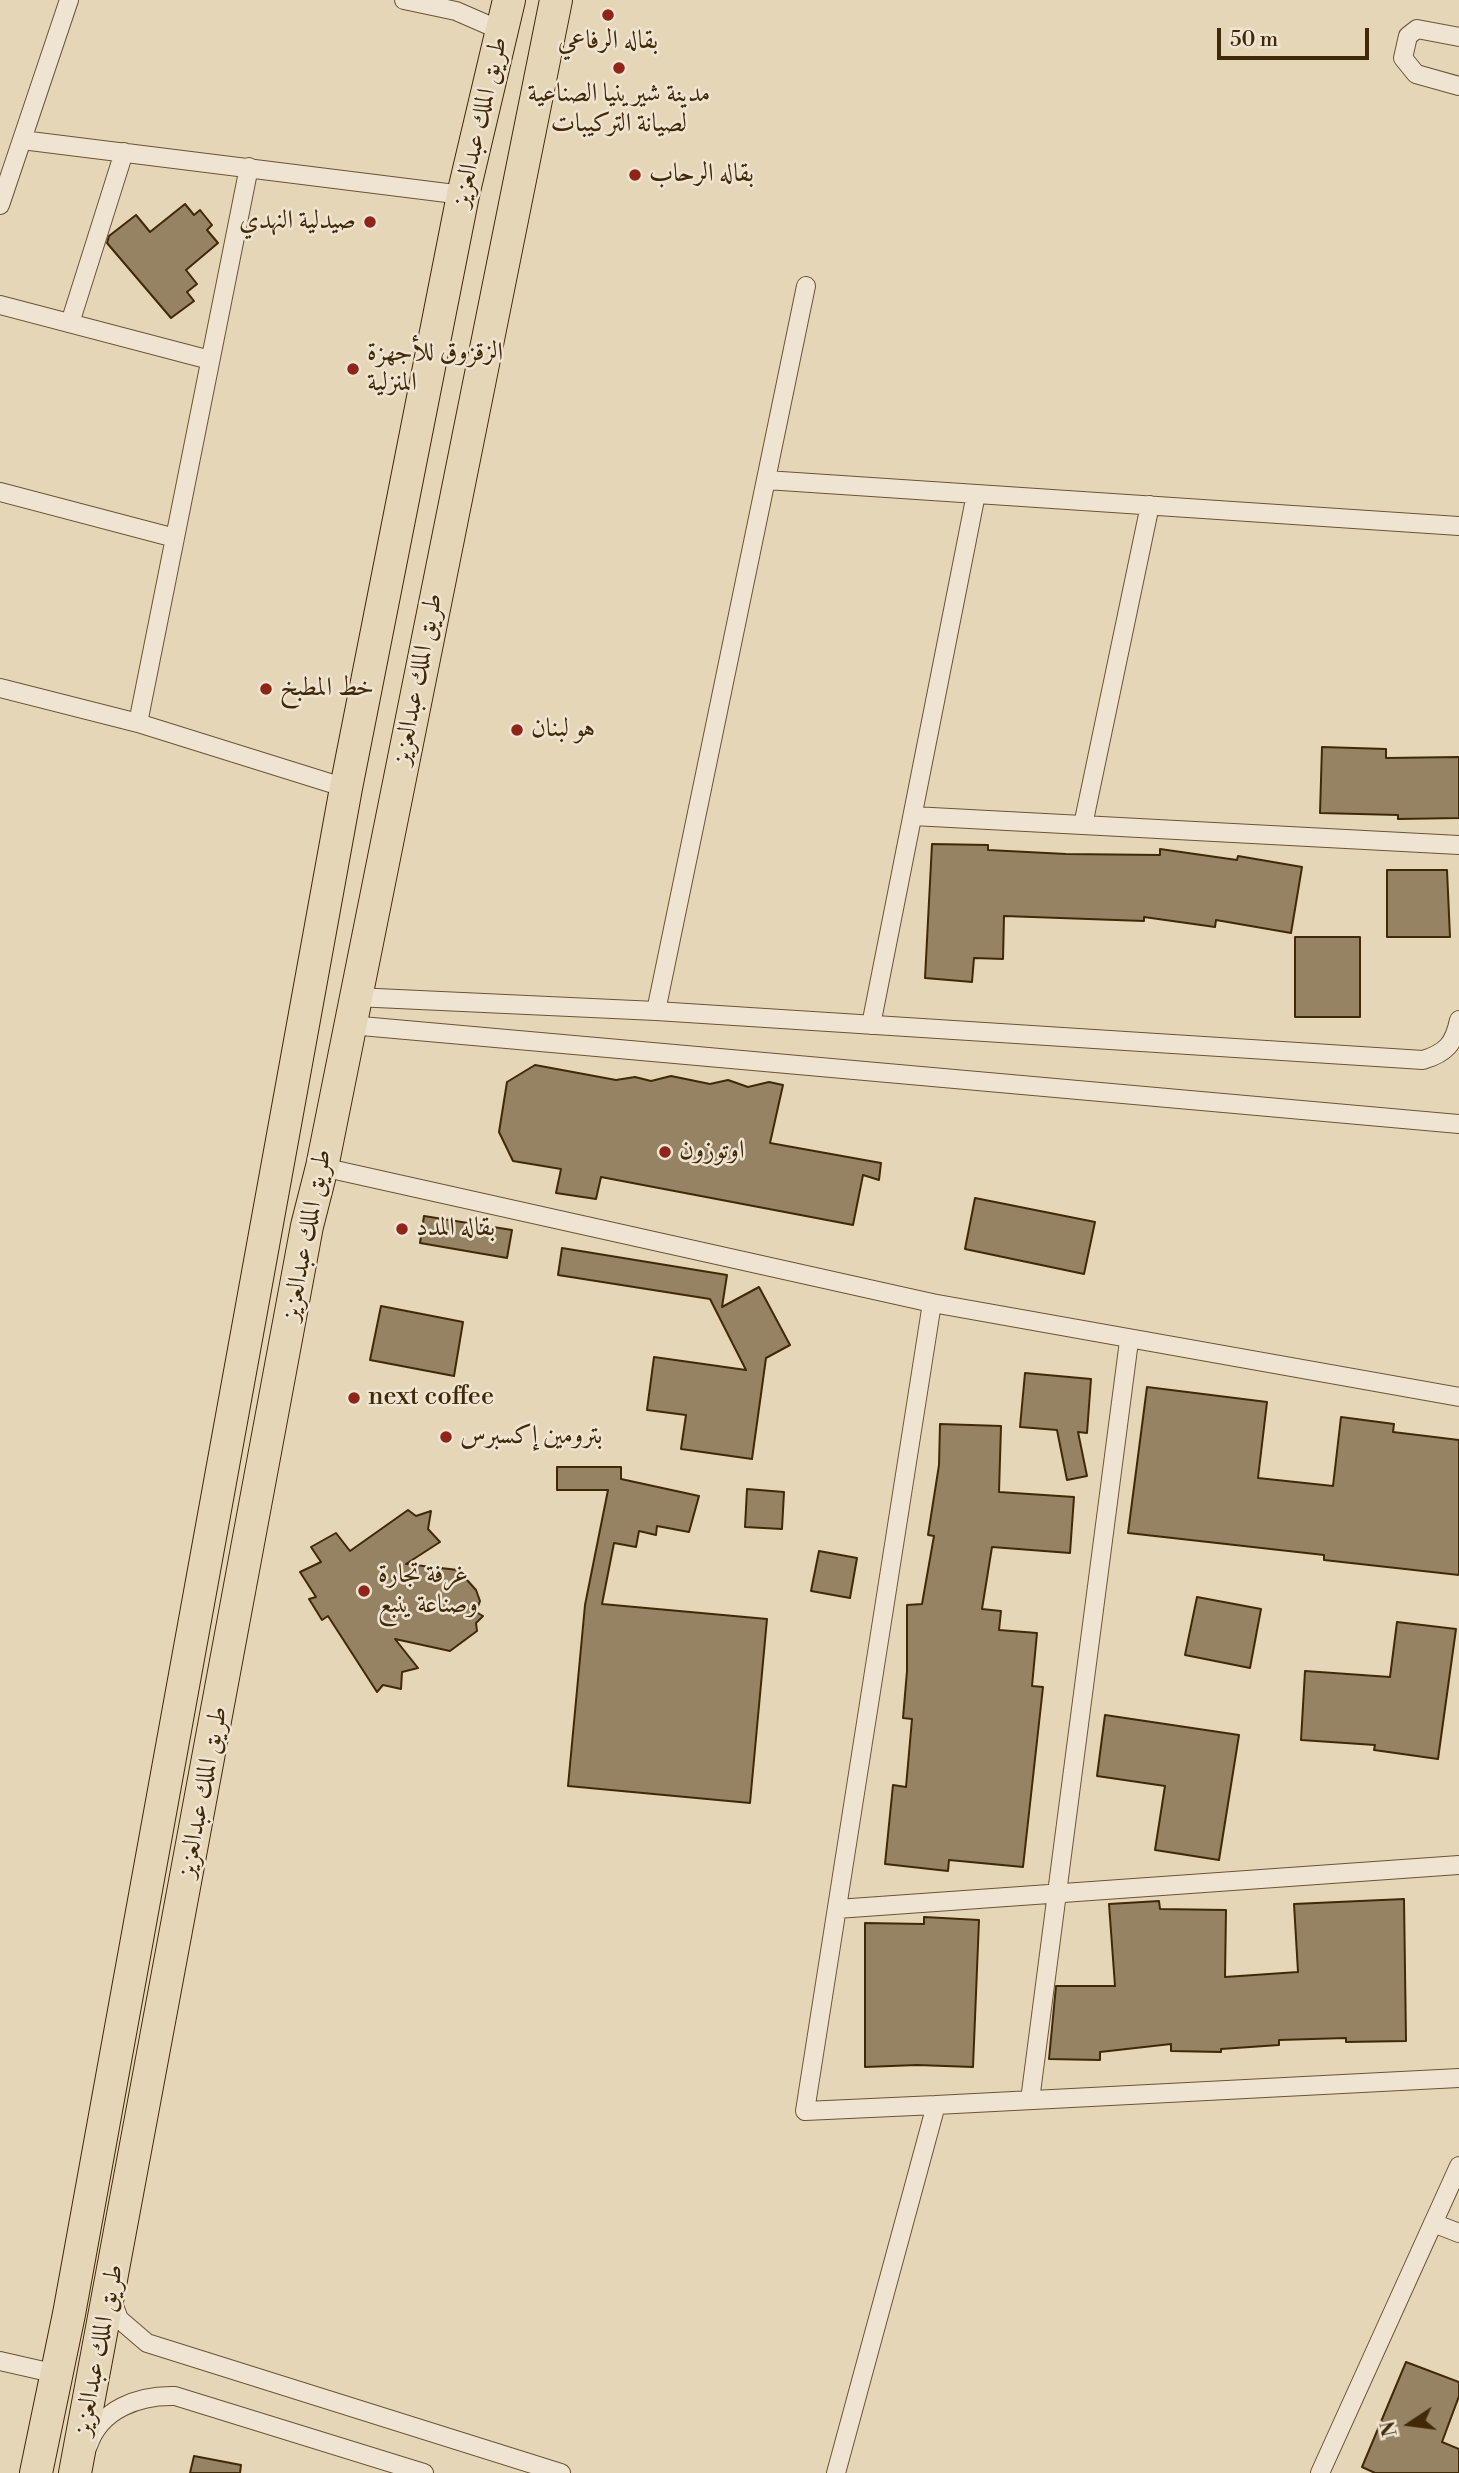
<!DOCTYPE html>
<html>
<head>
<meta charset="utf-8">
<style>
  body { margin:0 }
  #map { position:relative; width:1459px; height:2473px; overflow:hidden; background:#e6d6b8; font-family:"Libre Bodoni",serif }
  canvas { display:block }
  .north { position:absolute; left:1375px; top:2389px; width:70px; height:70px; -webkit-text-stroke:5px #efe4d1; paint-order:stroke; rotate:257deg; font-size:19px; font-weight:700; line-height:28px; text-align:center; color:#402907 }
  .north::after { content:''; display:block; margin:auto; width:24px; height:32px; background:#402907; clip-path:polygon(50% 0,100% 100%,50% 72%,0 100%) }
  .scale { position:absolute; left:1217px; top:28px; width:152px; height:32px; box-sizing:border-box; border:4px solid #402907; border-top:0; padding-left:9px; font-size:21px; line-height:24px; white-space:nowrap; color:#402907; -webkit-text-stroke:5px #efe4d1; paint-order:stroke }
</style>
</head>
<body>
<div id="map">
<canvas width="1459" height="2473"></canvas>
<div class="north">N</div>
<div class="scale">50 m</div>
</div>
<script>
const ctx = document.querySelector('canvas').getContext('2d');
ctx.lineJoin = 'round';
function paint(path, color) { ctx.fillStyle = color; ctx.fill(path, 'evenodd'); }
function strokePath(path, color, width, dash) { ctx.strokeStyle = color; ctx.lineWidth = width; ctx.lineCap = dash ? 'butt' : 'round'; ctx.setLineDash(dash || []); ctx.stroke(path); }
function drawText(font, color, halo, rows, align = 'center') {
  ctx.font = font + ' "Libre Bodoni",Amiri,serif'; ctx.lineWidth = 5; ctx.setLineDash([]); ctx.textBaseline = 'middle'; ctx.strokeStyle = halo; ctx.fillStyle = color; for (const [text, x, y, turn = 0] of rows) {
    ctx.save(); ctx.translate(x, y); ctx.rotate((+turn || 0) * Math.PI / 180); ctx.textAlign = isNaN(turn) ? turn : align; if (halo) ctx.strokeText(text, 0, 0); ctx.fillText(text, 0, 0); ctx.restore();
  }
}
const building = new Path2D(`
  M185 204 194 215 200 210 212 225 207 230 218 243 186 270 197 284 187 292 194 301 171 318 107 243 109 236 136 215 150 232Z
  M1322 747 1386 749V758L1459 757V818L1398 819V815L1320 813Z
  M932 844 988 845V850L1066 854 1160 855V849L1237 860 1238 856 1302 867 1291 933 1216 920 1215 927 1144 917V921L1004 916 1003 959 974 958 972 982 925 978Z
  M1387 870H1447L1450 937H1387Z
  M1295 937H1360V1017H1295Z
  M535 1065 616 1080 635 1077 651 1081 671 1076 710 1084 728 1080 748 1087 769 1082 783 1085 770 1143 881 1163 879 1180 863 1175 853 1225 601 1177 596 1199 556 1193 561 1169 513 1161 499 1132 507 1082Z
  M975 1198 1095 1222 1084 1274 965 1249Z
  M424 1216 512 1230 507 1258 420 1243Z
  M562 1248 727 1275 722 1307 759 1287 790 1345 766 1358 752 1459 681 1449 686 1415 647 1410 654 1357 746 1370 710 1299 558 1275Z
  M381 1306 463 1322 454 1376 370 1360Z
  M1025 1373 1091 1379 1087 1433 1078 1432 1087 1476 1067 1480 1057 1430 1020 1427Z
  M1147 1387 1267 1402 1258 1478 1333 1486 1341 1417 1394 1424 1393 1432 1459 1440V1575L1324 1560V1555L1128 1533Z
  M940 1424 1001 1426 999 1492 1074 1497 1070 1553 992 1547 982 1609 1001 1611 999 1630 1037 1633 1032 1686 1043 1687 1023 1867 949 1860 948 1871 885 1864 893 1785 906 1787 912 1719 903 1718 907 1671V1605L922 1604 934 1536 928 1535 939 1465Z
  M557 1467H621V1479L699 1496 689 1532 657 1526 656 1535 639 1531 636 1547 614 1543 602 1604 767 1619 750 1803 568 1786 585 1605 608 1490H557Z
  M747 1489 784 1492 782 1529 745 1527Z
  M408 1510 416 1516 431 1511 428 1529 440 1542 406 1564 458 1570 476 1590 480 1601 476 1612 483 1616 476 1623 477 1631 450 1651 395 1639 418 1668 402 1672 401 1689 383 1685 377 1692 328 1616 322 1620 309 1599 316 1597 300 1572 321 1562 311 1547 336 1533 350 1551Z
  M819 1551 857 1558 850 1598 811 1591Z
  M1197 1597 1261 1609 1250 1668 1185 1655Z
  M1397 1622 1456 1629 1438 1759 1374 1750 1375 1745 1301 1740 1305 1671 1390 1677Z
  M1105 1715 1239 1735 1219 1860 1155 1850 1165 1786 1097 1776Z
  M1404 1899 1406 2041 1346 2042V2038L1279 2040V2045L1221 2049V2052L1171 2051V2044L1100 2052V2060L1049 2059 1056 1986H1115L1109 1904 1159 1901 1160 1909 1226 1910 1225 1977 1298 1972 1294 1904Z
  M924 1917 979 1920 973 2067 917 2065 865 2067V1923L924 1924Z
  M1406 2362 1459 2382V2396L1442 2442 1459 2449V2473H1375L1362 2467Z
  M194 2456 241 2465 240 2473H190Z`);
paint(building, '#968363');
strokePath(building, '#402907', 2);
const street = new Path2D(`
  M404 0 456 11 502 31
  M1459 37 1417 29 1408 36 1403 58 1416 74 1459 86
  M22 140 463 195
  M0 205 69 0
  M0 305 210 360
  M70 323 124 152
  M766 480 1459 526
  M0 492 175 538
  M0 688 138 723 346 788
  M138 723 249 167
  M913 816 1459 845
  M1083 825 1150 505
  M355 997 656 1011 1423 1060C1446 1053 1454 1044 1459 1020
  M656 1011 806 286
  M350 1025 1459 1124
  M871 1025 976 494
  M322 1167 932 1303 1459 1397
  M932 1303 805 2111 936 2105
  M837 1909 1459 1865
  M1030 2100 1129 1341
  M1433 2223 1459 2233
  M111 2298 119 2319 147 2343 561 2473
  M0 2361 57 2374
  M88 2446C100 2409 139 2395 175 2396L424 2473
  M836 2473 936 2105 1459 2078
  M1320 2473 1459 2166`);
const highway = new Path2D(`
  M36 2473 69 2314 346 788 463 195 509 0
  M75 2473 307 1226 322 1167 556 0`);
strokePath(street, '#6a5433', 20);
strokePath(highway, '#402907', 34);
strokePath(street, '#efe4d1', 18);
strokePath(highway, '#e6d6b8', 32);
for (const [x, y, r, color] of [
  [608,15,7,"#8f2418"],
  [619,68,7,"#8f2418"],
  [635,175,7,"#8f2418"],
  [370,222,7,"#8f2418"],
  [353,369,7,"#8f2418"],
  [266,689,7,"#8f2418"],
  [517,730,7,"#8f2418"],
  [665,1152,7,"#8f2418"],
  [402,1229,7,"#8f2418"],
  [354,1398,7,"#8f2418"],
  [446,1437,7,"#8f2418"],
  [364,1591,7,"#8f2418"]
]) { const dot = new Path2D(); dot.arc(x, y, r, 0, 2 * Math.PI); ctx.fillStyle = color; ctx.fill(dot); strokePath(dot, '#efe4d1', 2.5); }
drawText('26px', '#402907', '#efe4d1', [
  ["بقاله الرفاعي",608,42,"center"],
  ["مدينة شيرينيا الصناعية",619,95,"center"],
  ["لصيانة التركيبات",619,125,"center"],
  ["بقاله الرحاب",649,175],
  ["صيدلية النهدي",356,222,"right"],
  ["الزقزوق للأجهزة",367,354],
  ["المنزلية",367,384],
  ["خط المطبخ",280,689],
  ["هو لبنان",531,730],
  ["اوتوزون",679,1152],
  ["بقاله المدد",416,1229],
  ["next coffee",368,1398],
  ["بترومين إكسبرس",460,1437],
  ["غرفة تجارة",378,1576],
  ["وصناعة ينبع",378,1606]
], 'left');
drawText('26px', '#402907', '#efe4d1', [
  ["طريق الملك عبدالعزيز",481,122,-77],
  ["طريق الملك عبدالعزيز",419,679,-79],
  ["طريق الملك عبدالعزيز",308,1235,-79],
  ["طريق الملك عبدالعزيز",204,1792,-79],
  ["طريق الملك عبدالعزيز",100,2350,-79]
]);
</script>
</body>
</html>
